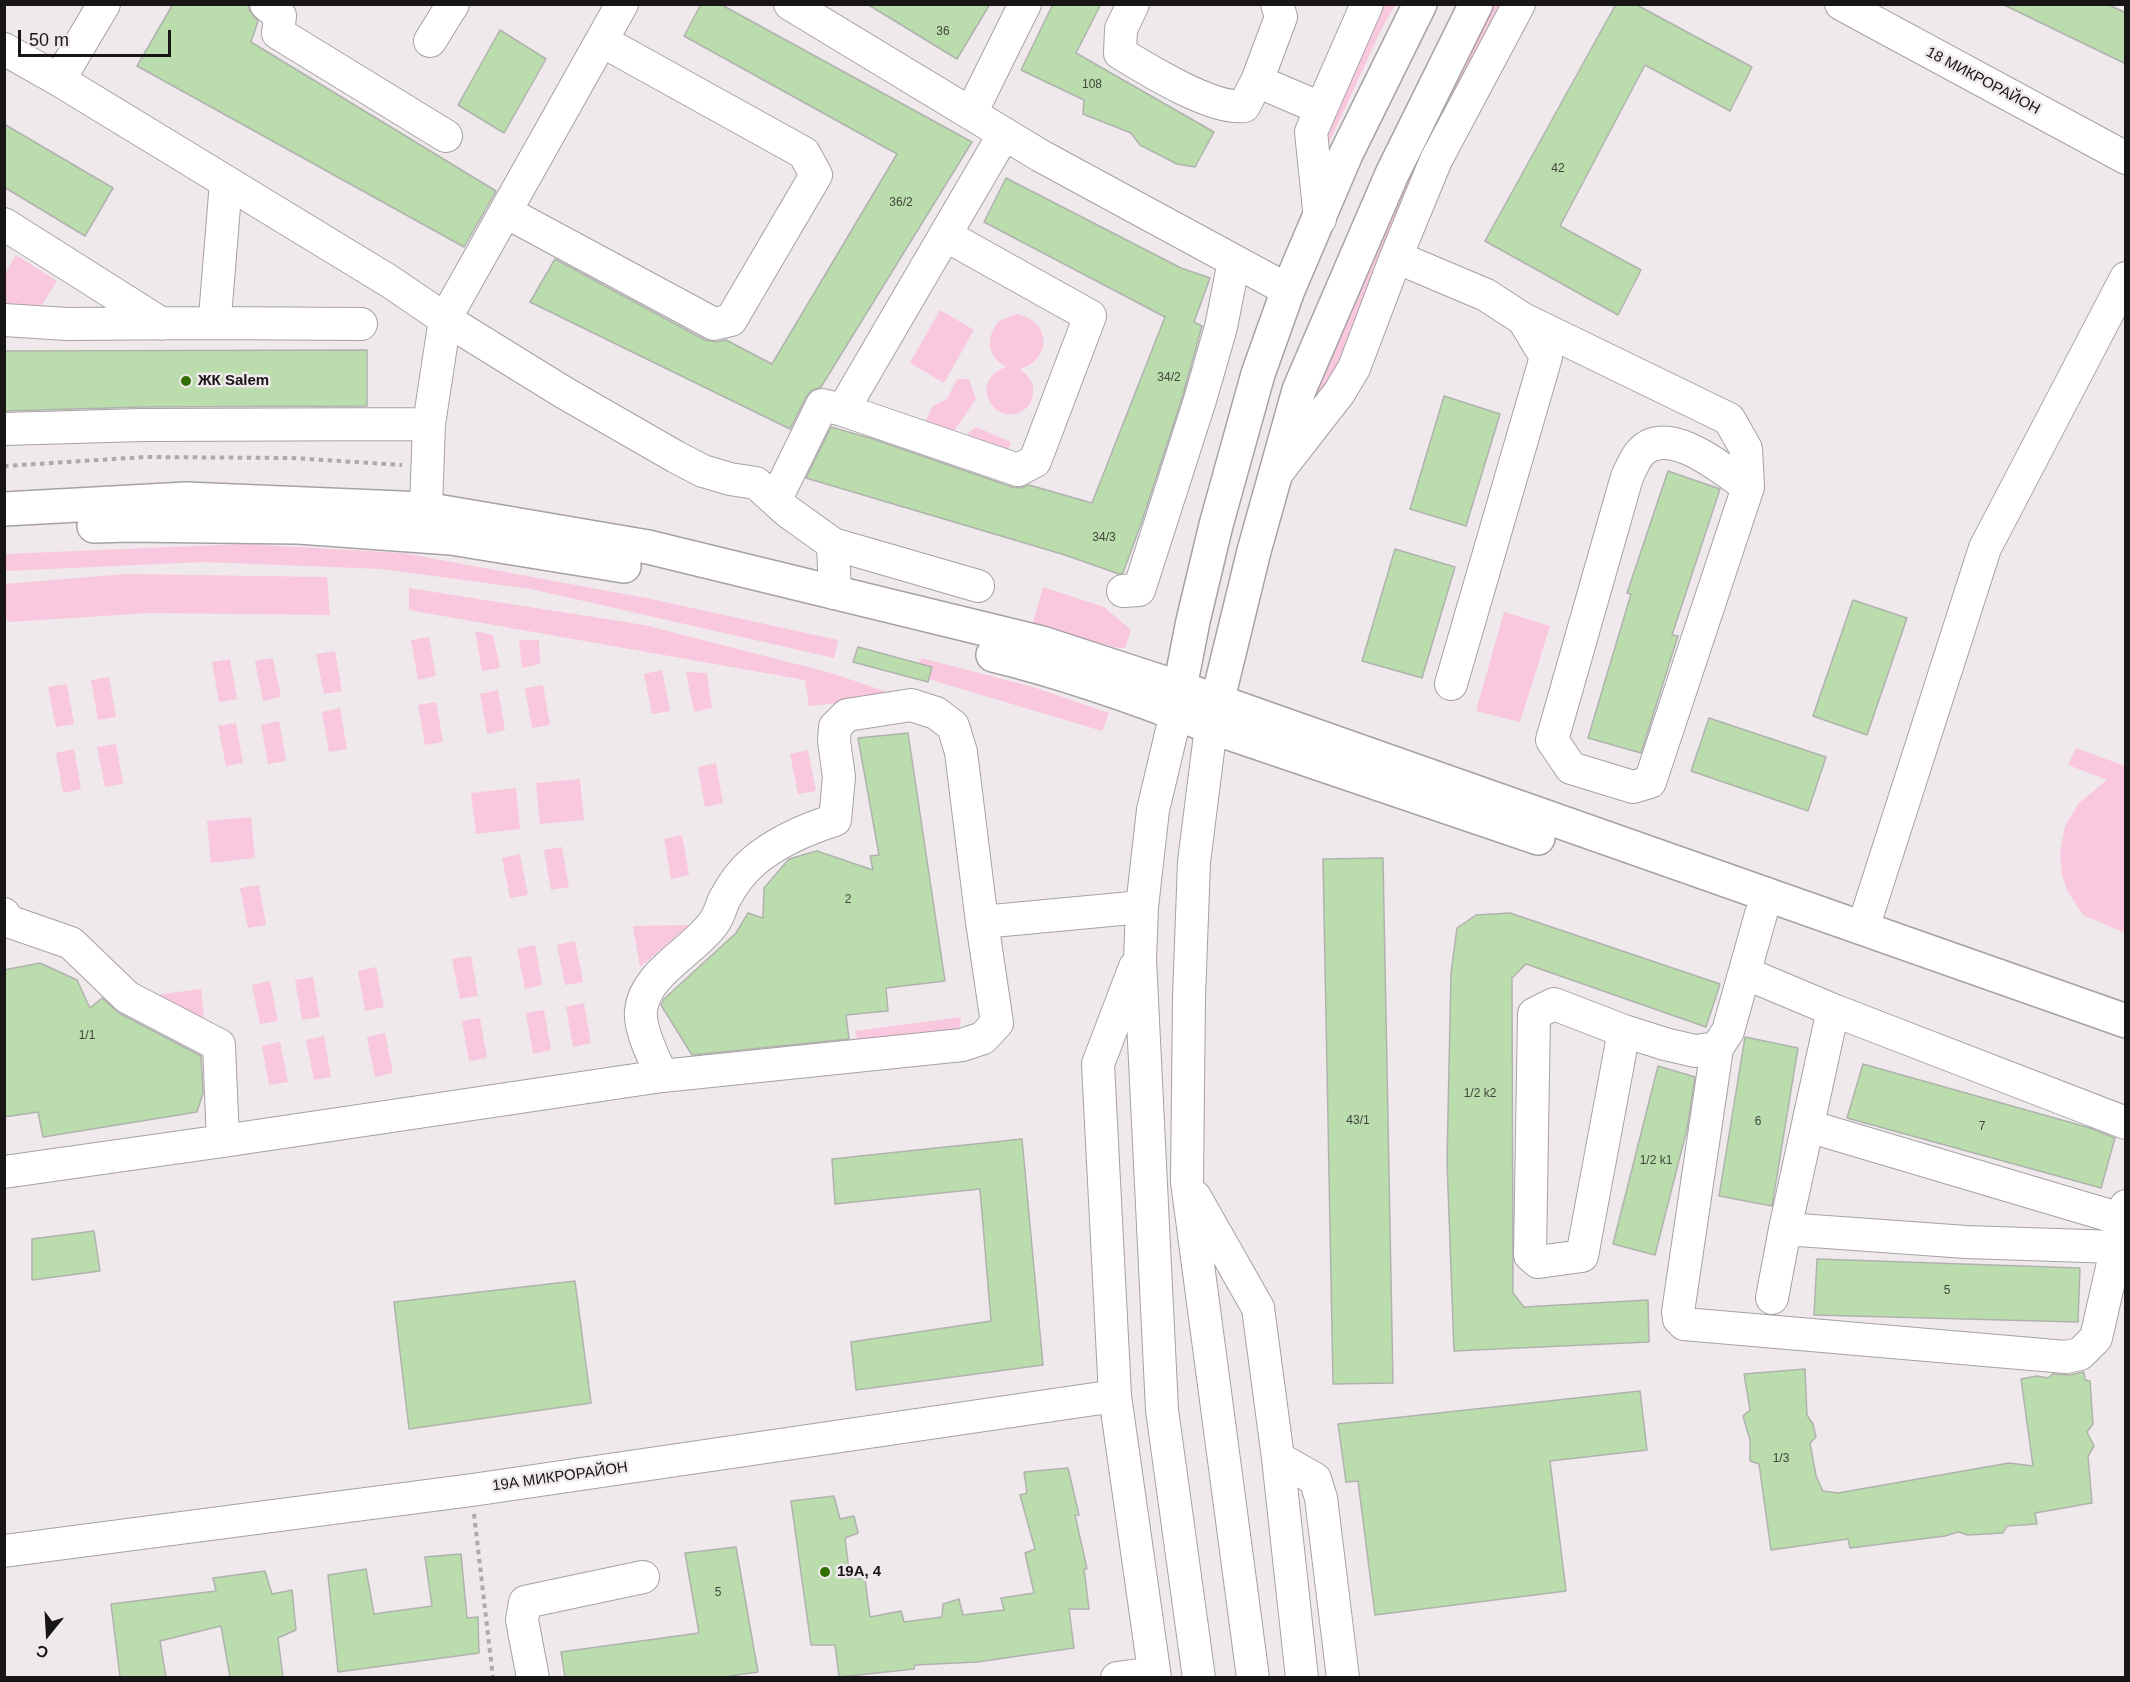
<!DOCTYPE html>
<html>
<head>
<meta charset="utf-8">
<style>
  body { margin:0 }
  #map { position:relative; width:2130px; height:1682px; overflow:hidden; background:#efe9ec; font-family:Arial,sans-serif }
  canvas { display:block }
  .frame { position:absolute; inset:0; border:6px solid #171516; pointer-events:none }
  .north { position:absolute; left:18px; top:1604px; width:60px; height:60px; -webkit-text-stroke:4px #efe9ec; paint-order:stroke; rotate:198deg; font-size:16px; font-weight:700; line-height:24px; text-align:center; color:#171516 }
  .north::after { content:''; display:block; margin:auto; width:21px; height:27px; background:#171516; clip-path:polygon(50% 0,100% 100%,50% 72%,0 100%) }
  .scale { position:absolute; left:18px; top:30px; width:153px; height:27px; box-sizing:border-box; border:3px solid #171516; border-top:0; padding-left:8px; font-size:18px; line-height:21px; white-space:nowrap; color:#171516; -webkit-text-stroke:4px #efe9ec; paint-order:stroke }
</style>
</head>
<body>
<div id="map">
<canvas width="2130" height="1682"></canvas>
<div class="frame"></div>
<div class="north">С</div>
<div class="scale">50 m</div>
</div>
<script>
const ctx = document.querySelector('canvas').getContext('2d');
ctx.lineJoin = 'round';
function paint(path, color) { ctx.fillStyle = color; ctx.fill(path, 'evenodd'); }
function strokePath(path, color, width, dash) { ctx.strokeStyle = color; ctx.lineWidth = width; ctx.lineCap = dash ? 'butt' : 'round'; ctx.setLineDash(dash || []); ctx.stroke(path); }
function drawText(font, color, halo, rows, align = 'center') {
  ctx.font = font + ' Arial,sans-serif'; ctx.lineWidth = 5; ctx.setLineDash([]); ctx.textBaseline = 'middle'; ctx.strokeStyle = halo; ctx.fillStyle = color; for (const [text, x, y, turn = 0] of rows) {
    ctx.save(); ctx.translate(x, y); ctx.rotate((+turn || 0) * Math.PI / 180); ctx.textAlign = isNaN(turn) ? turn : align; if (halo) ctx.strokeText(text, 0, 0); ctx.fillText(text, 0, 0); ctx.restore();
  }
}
paint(new Path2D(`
  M1375 5H1395L1379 34 1323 156 1324 115Z
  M1486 5H1509L1339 373 1307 414 1338 324Z
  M16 255 57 281 33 319 5 303V274Z
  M940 310 974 330 944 383 910 363Z
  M1016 314C1051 320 1053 359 1020 369 1028 375 1034 382 1033 392 1033 399 1030 405 1025 409 996 431 966 381 1006 367 987 356 985 337 999 321Z
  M957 379H969L976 399 952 434 924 424 933 406 947 399Z
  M976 427 1011 442 1007 451 967 434Z
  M244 544 403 553 651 599 838 640 834 658 531 589 382 569 203 562 5 571V554Z
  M126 574 327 577 330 615 149 613 10 622 5 618V584Z
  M1043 587 1104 607 1131 630 1125 648H1118L1032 626Z
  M409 588 644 625 831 673 902 697 809 706 805 680 409 610Z
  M1504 612 1550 626 1520 722 1476 711Z
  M475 631 493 635 500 668 482 671Z
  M429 637 436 676 418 680 411 640Z
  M519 640H539L540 664 522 668Z
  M335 651 342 691 324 694 316 654Z
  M273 658 281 697 263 701 255 661Z
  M921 658 1033 687 1109 713 1102 731 915 675Z
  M230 659 237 699 219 702 212 662Z
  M662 670 670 711 652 714 644 674Z
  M686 672 707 673 712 708 694 712Z
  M109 677 116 717 98 720 91 680Z
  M67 684 74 724 56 727 48 687Z
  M543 685 550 725 532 728 525 688Z
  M498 690 505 730 487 734 480 694Z
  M436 702 443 742 425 745 418 705Z
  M340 708 347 749 329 752 322 712Z
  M279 721 286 761 268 764 261 725Z
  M236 723 243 763 226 766 218 726Z
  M116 744 123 784 105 787 97 747Z
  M2076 748 2125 766V933L2083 915 2067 890 2062 875 2060 854 2065 826 2079 803 2107 780 2068 765Z
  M74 749 81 789 63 793 56 753Z
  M808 750 816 791 798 794 790 754Z
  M716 763 723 803 705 807 698 767Z
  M580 779 584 820 540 824 536 783Z
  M516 788 520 829 476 834 471 793Z
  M251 817 255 858 211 863 207 821Z
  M682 835 689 875 671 879 664 839Z
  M562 847 569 887 551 890 544 850Z
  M520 854 528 895 510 898 502 858Z
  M259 885 266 925 248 928 240 888Z
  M689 925 640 967 633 926Z
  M575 941 583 982 565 985 557 945Z
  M535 945 542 985 525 989 517 949Z
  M471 956 478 996 460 999 452 959Z
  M376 967 384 1007 365 1011 358 971Z
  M313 977 320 1017 302 1020 295 980Z
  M270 981 278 1021 260 1024 252 985Z
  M201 989 204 1018 148 996Z
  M584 1003 591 1043 573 1047 566 1007Z
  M544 1010 551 1050 533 1054 526 1013Z
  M961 1017 959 1033 859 1045 855 1031Z
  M480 1018 487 1058 469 1061 462 1021Z
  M385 1033 393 1073 375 1077 367 1037Z
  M324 1036 331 1077 314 1080 306 1040Z
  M280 1042 288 1082 269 1085 262 1046Z`), '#f9c7de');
const building = new Path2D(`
  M173 4H249V10L258 21 251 42 496 191 464 247 137 66Z
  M701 4H720L972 142 821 387 811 391 806 397 790 429 530 302 555 259 705 340 717 342 726 340 772 364 897 154 684 36Z
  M867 4H990L957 59Z
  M1053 4H1101L1076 53 1214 132 1195 167 1177 164 1140 145 1131 133 1083 114 1084 100 1021 70Z
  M1616 4H1635L1752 67 1730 111 1645 65 1560 226 1641 270 1618 315 1485 241Z
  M2002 4H2107L2126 13V64Z
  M500 30 546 59 504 133 458 105Z
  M4 124 113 188 85 236 4 187Z
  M1006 178 1181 268 1210 278 1194 322 1202 326 1183 395 1142 521 1123 573 1119 574 1065 555 806 478 831 427 873 439 1012 487 1020 488 1029 485 1092 503 1165 317 984 222Z
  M367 350V406L143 407 4 411V351Z
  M1444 396 1500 414 1466 526 1410 509Z
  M1668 471 1720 489 1672 635 1678 636 1641 753 1588 738 1631 594 1627 593Z
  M1395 549 1455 567 1422 678 1362 661Z
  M1853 600 1907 618 1867 735 1813 716Z
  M858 647 932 667 928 682 853 662Z
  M1709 718 1826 757 1808 811 1691 771Z
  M908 733 945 981 886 988 888 1011 846 1015 849 1039 692 1055 661 1005 664 999 736 933 748 913 763 918 764 888 789 859 817 851 873 870 870 856 879 855 858 738Z
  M1383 858 1393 1383 1333 1384 1323 859Z
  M1510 913 1720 984 1706 1027 1526 964 1512 978 1513 1293 1524 1307 1648 1300 1649 1342 1454 1351 1447 1161 1451 973 1457 928 1476 915Z
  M40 963 77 980 90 1008 102 998 119 1013 201 1056 203 1093 197 1112 43 1137 38 1112 4 1117V970Z
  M1745 1037 1798 1048 1772 1206 1719 1196Z
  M1863 1064 2090 1128 2115 1138 2101 1188 1847 1118Z
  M1658 1066 1695 1077 1687 1129 1655 1255 1613 1244Z
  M1022 1139 1043 1365 856 1390 851 1342 991 1321 980 1189 835 1204 832 1159Z
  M94 1231 100 1271 32 1280V1239Z
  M1817 1259 2080 1268 2078 1322 1814 1315Z
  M575 1281 591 1403 409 1429 394 1302Z
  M1805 1369 1807 1415 1813 1424 1816 1437 1810 1443 1816 1476 1823 1491 1838 1493 2009 1463 2033 1466 2021 1379 2037 1376 2048 1378 2053 1374 2069 1375 2084 1372 2085 1380 2090 1381 2093 1424 2087 1432 2094 1446 2088 1456 2092 1503 2035 1513 2037 1524 2007 1526 2003 1533 1968 1535 1958 1532 1945 1536 1850 1548 1848 1539 1771 1550 1759 1464 1750 1461V1440L1743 1416 1750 1410 1744 1374Z
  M1640 1391 1647 1450 1550 1461 1566 1591 1375 1615 1358 1481 1346 1482 1338 1424Z
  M1068 1468 1079 1515H1075L1087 1569H1084L1089 1609H1069L1074 1648 977 1662 915 1665 914 1669 839 1677 835 1645H811L791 1501 834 1496 840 1519 854 1516 858 1533 845 1538 850 1578 865 1579 870 1617 901 1611 904 1622 942 1617 943 1604 959 1599 963 1615 1004 1610 1001 1598 1034 1593 1025 1553 1035 1549 1020 1495 1027 1493 1024 1472Z
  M736 1547 758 1672 723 1677H565L561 1652 699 1633 685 1553Z
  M461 1554 467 1618 478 1617 479 1653 338 1672 328 1575 366 1569 374 1614 432 1606 425 1557Z
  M265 1571 272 1594 292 1590 296 1630 278 1638 283 1677H230L221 1626 160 1641 166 1677H120L111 1604 216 1591 213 1578Z`);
paint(building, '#bbdcac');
strokePath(building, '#afb3ad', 1.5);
const minor = new Path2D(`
  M266 4 280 16 278 33 446 136
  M622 4 445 319 563 392 676 457 703 471 730 479 756 483 787 511 833 544 835 593
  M790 4 1041 156 1288 290
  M1133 4 1121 29 1120 53C1148 70 1212 110 1244 106L1257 81 1320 108
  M1841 4 2126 158
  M430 41 453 4
  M4 49 59 80 389 281 445 319 429 424 425 535
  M59 80 104 4
  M1257 81 1281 17 1277 4
  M971 113 1025 4
  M506 212 714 324 731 320 816 175 804 153 602 41
  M1320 219 1311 132 1367 4
  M4 224 162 324
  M1396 257 1486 295 1523 319 1546 357 1451 684
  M1523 319 1729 419 1746 449 1748 487 1650 782 1633 787 1571 768 1552 740 1627 477C1631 469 1635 458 1641 452 1669 423 1724 470 1748 487
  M4 320 67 324 208 323 215 317 226 182
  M208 323 361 324
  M843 410 945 235
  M4 429 143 425 429 424
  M1276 474 1339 393 1354 368 1396 257 1436 160 1519 4
  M776 499 822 405 843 410 1018 470 1035 461 1090 316 945 235 1004 134
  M833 544 978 586
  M1123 591 1139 590 1200 400 1221 327 1234 261
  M1176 713 1153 810 1142 907 1140 959 1162 1410 1199 1678
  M1211 727 1194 862 1189 997 1187 1182 1253 1678
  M4 914 5 920 71 943 127 997 219 1045 223 1141 4 1172
  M1761 914 1728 1031 1717 1048 1678 1312 1679 1319 1684 1324 2066 1357 2080 1354 2096 1338 2126 1206
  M1863 928 1985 548 2126 278
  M1135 967 1098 1064 1115 1396 1155 1678
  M1745 973 1833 1010
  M1624 1031 1582 1256 1538 1262 1530 1255 1534 1014 1554 1004 1624 1031 1665 1044 1695 1051 1717 1048
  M662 1076C655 1060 639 1030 641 1011 644 973 695 951 715 921 719 915 721 907 724 900 732 885 741 872 754 861 778 841 806 829 835 820L839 777 834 741 835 727 847 715 911 705 936 713 953 726 961 752 982 922 1142 907
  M1808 1126 2121 1219
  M223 1141 662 1076 962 1045 983 1038 997 1023 982 922
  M1195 1197 1258 1308 1278 1458 1302 1678
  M1785 1229 1966 1242 2116 1247
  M1772 1298 1785 1229 1833 1010 2126 1123
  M1278 1458 1315 1479 1321 1498 1343 1678
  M4 1551 472 1490 1115 1396
  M533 1678 522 1620 525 1602 643 1577
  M1117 1678 1154 1673`);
const major = new Path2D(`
  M4 509 186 499 425 509 648 547 1042 643 1180 688 2126 1021
  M94 526 128 525 299 527 451 538 624 566
  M993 655C1067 673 1140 699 1211 727L1538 838
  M1176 708 1193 621 1216 525 1258 374 1288 290 1346 154 1420 4
  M1212 723 1254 551 1299 390 1392 174 1476 4`);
strokePath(minor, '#a7a1a4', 34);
strokePath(major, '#a7a1a4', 36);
strokePath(new Path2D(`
  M4 466 145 457 292 458 402 465
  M474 1514 493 1678`), '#ada8ab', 4, [4.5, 4.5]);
strokePath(minor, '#fff', 32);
strokePath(major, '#fff', 33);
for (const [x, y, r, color] of [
  [186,381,6,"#316e00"],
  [825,1572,6,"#316e00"]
]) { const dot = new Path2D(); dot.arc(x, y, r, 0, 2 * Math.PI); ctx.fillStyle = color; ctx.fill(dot); strokePath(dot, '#efe9ec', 2); }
drawText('12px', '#40473c', null, [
  ["36",943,32],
  ["108",1092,85],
  ["42",1558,169],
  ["36/2",901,203],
  ["34/2",1169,378],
  ["34/3",1104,538],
  ["2",848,900],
  ["1/1",87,1036],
  ["1/2 k2",1480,1094],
  ["43/1",1358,1121],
  ["6",1758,1122],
  ["7",1982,1127],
  ["1/2 k1",1656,1161],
  ["5",1947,1291],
  ["1/3",1781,1459],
  ["5",718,1593]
]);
drawText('15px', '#171516', '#efe9ec', [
  ["18 МИКРОРАЙОН",1983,81,28],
  ["19А МИКРОРАЙОН",560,1477,-8]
]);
drawText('bold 15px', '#171516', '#efe9ec', [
  ["ЖК Salem",198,381],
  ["19А, 4",837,1572]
], 'left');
</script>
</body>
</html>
